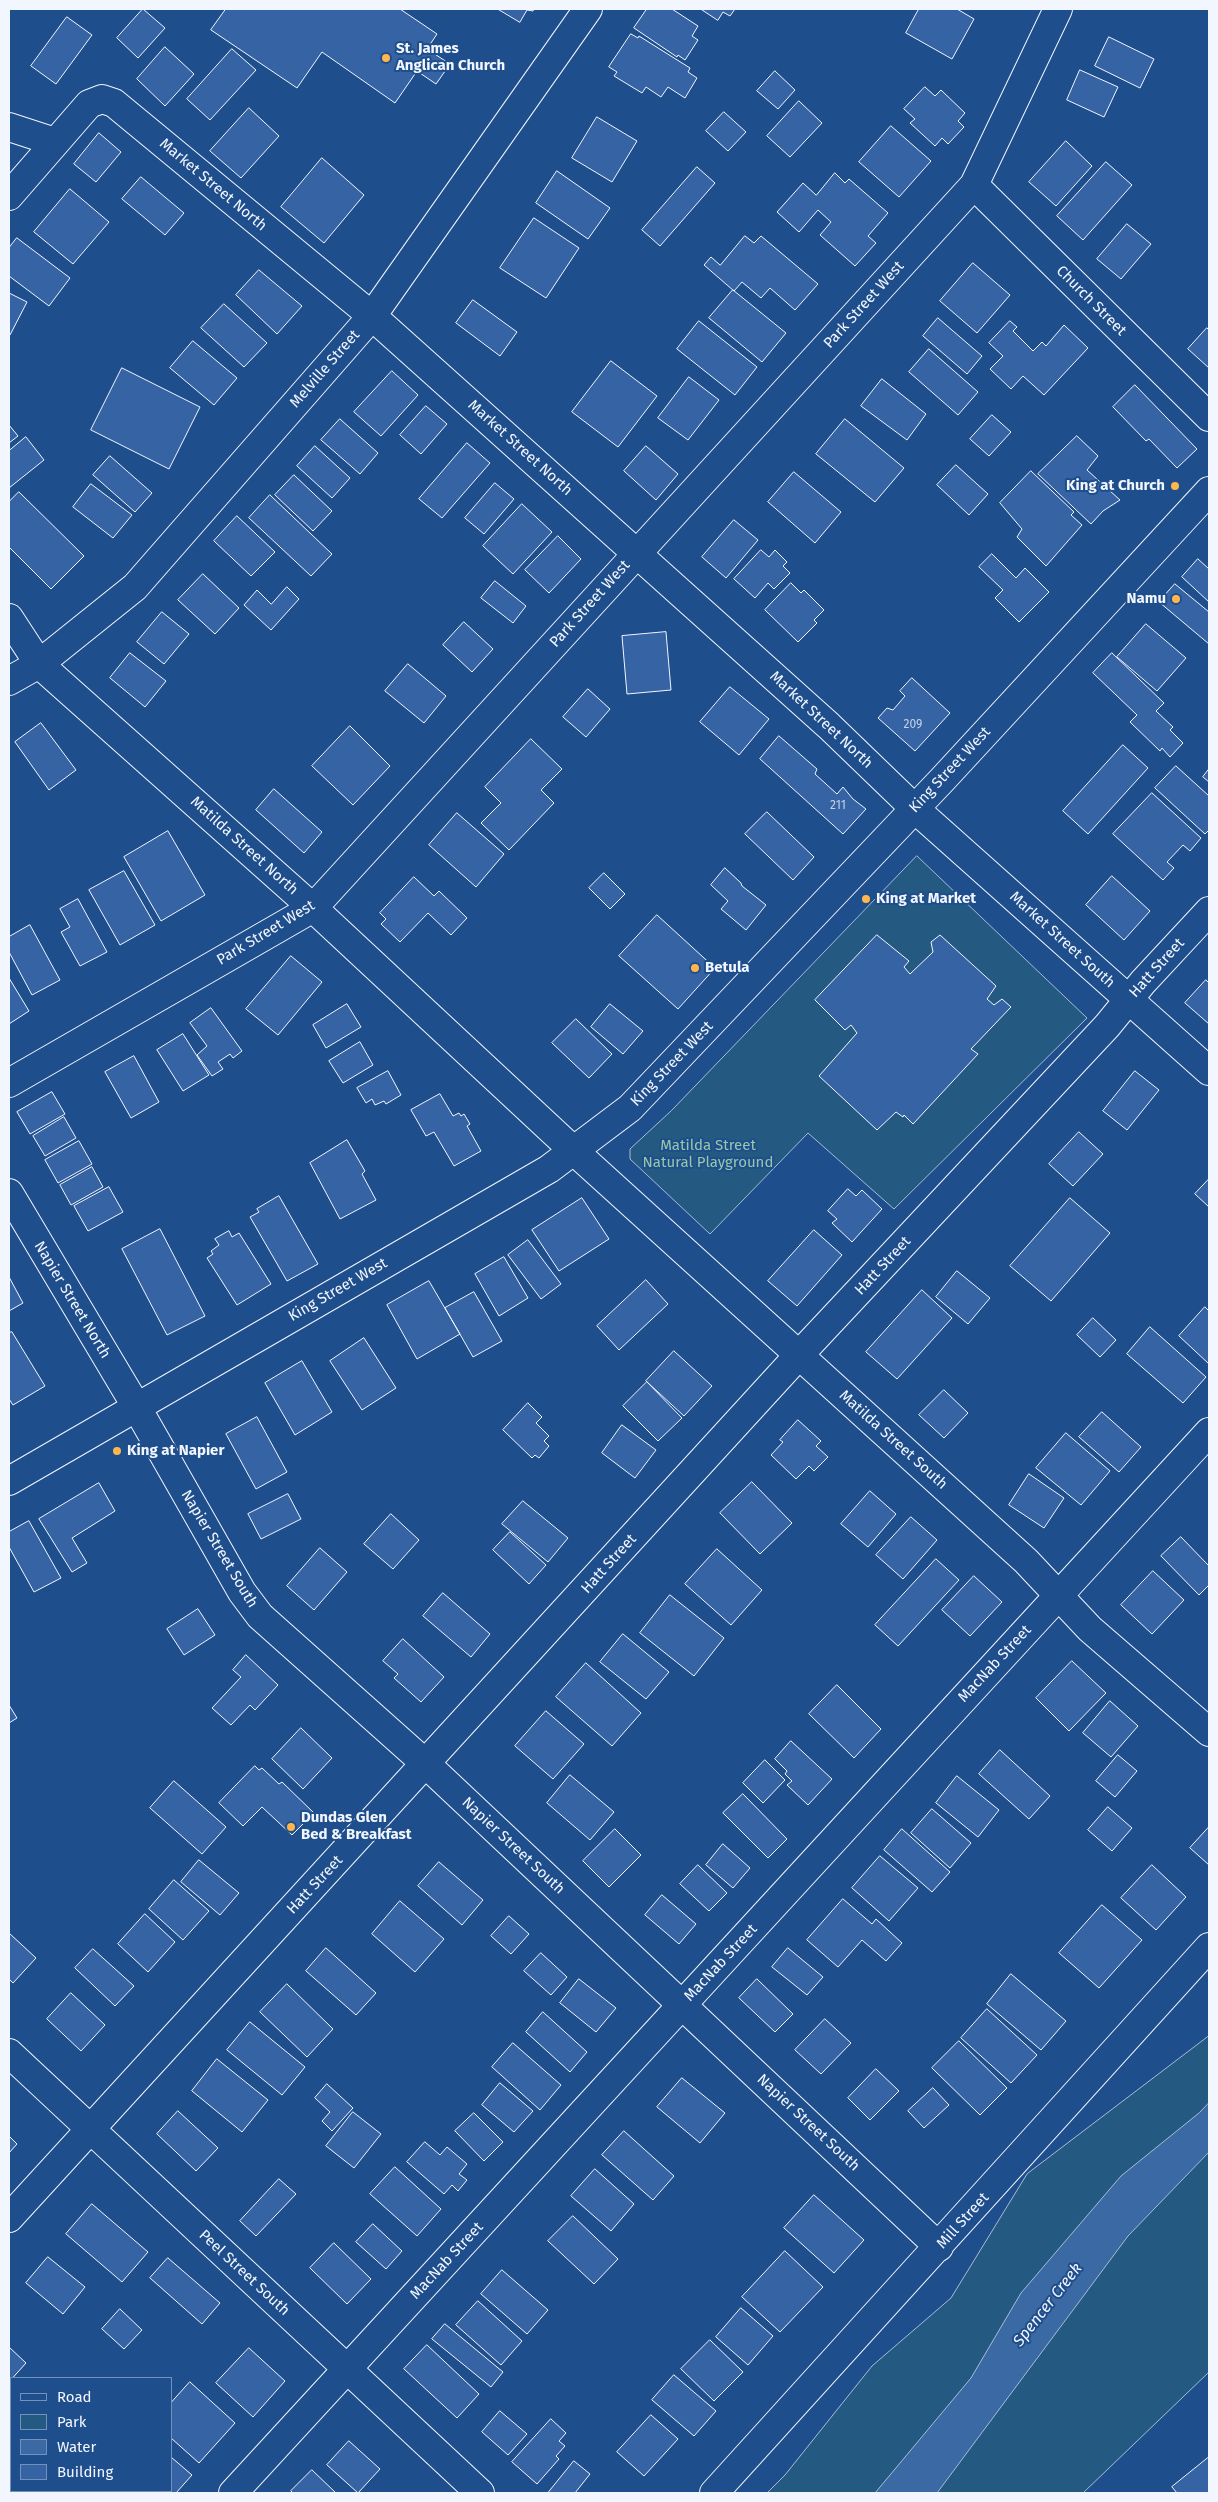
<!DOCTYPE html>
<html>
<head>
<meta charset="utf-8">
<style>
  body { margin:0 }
  #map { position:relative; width:1218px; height:2502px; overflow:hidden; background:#1f4e8c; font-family:"Fira Sans",sans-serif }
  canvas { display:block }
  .frame { position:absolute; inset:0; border:10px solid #f2f6ff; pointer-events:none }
  .legend { position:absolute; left:10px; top:2377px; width:162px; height:115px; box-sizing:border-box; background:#1f4e8c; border:1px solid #7391ba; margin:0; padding:6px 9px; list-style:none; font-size:15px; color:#f2f6ff }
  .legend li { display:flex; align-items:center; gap:10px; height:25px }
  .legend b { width:25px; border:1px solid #7391ba }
</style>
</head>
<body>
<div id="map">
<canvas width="1218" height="2502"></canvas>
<div class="frame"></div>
<ul class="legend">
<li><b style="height:6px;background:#1f4e8c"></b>Road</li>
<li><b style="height:14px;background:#245a82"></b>Park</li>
<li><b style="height:14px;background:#3b69a3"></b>Water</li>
<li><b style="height:14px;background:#3563a3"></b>Building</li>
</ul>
</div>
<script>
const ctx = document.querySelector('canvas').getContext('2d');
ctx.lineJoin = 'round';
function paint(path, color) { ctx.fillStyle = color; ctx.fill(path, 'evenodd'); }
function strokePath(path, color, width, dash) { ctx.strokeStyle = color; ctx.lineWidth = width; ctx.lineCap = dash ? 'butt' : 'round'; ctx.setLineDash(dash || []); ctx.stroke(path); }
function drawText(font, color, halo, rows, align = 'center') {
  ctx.font = font + ' "Fira Sans",sans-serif'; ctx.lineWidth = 4; ctx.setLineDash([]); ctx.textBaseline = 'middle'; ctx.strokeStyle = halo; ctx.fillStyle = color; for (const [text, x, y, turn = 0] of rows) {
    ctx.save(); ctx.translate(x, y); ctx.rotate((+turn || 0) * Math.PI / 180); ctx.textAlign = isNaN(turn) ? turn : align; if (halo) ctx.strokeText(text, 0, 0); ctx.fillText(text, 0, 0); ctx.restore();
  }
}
const green = new Path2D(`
  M917 856 1087 1018 894 1209 808 1133 710 1234 630 1159V1149L671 1111Z
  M1209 2036V2372L1083 2493H767L785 2475 872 2366 951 2298 1027 2174Z`);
paint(green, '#245a82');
strokePath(green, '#a8bbd7', 1);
const water = new Path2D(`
  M1209 2103V2152L1128 2236 937 2493H875L971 2378 1021 2293 1121 2176 1199 2113Z`);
paint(water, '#3b69a3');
strokePath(water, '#a8bbd7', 1);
const building = new Path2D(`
  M143 9 165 28 138 58 117 38Z
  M226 9H400L437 34 427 49 450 64 436 84 417 71 395 103 322 52 297 88 211 30Z
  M498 9H534L533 11 527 10 520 22Z
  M647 9H672L698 26 692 36 698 40 685 60 678 55 677 57 634 28Z
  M701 9H735L730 16 723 12 718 20Z
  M919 9H957L974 19 952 59 906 33Z
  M67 17 92 35 56 84 31 66Z
  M631 34 638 38 639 36 690 68 688 72 697 78 685 98 668 87 661 97 646 87 642 93 614 76 617 72 609 67Z
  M1109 37 1154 59 1140 88 1095 66Z
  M165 47 194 74 165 106 137 79Z
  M232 49 256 70 210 120 187 99Z
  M1080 70 1118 87 1104 117 1067 100Z
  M775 71 795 90 778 109 757 91Z
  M925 87 935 96 941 90 965 113 958 121 964 127 948 144 942 138 935 146 910 123 915 119 904 109Z
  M799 101 822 123 790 157 767 136Z
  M249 108 279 136 241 178 210 151Z
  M724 112 746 132 728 151 706 131Z
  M597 117 637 141 612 182 572 158Z
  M891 126 931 161 899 197 859 162Z
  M99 133 121 152 96 182 74 164Z
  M1066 141 1092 166 1056 206 1029 182Z
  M322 158 364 195 324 243 281 207Z
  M1106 162 1132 185 1083 240 1057 216Z
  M697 167 715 183 660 246 642 230Z
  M557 171 610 208 588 239 536 203Z
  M835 173 845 183 849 179 888 213 868 236 876 243 855 266 820 235 831 222 818 210 799 232 777 212 803 183 816 195Z
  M141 177 184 213 165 235 122 199Z
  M70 189 109 222 73 264 34 232Z
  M534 218 579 248 546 298 500 268Z
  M1127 224 1151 244 1121 279 1097 259Z
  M745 236 754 243 761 236 818 284 795 310 770 288 761 298 742 282 734 291 704 265 711 257 720 265Z
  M17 238 70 278 49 306 9 276V248Z
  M973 263 1010 295 977 333 940 301Z
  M259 270 302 306 277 334 236 295Z
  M733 290 786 333 762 362 709 318Z
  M9 293 27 302 10 335 9 334Z
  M473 300 517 332 500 356 456 323Z
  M224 304 267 343 244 367 201 328Z
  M938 318 982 356 967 374 923 336Z
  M699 321 757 367 735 395 677 349Z
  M1010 321 1017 327 1013 331 1033 351 1042 342 1046 346 1064 325 1088 348 1044 395 1023 376 1011 389 990 369 1003 356 989 343Z
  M1207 328 1209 330V368L1188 349Z
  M193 341 237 378 214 405 170 368Z
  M929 349 978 392 958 415 909 372Z
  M611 361 657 396 618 447 572 412Z
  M122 368 200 407 169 469 91 430Z
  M392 371 418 395 381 436 354 412Z
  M689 377 719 400 688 440 658 418Z
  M882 379 926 414 907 440 861 406Z
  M1135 385 1197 449 1177 468 1149 439 1146 441 1113 407Z
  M426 406 447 424 421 454 400 435Z
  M992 415 1011 432 989 456 970 439Z
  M340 419 378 453 360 474 321 440Z
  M845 419 904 468 875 502 816 454Z
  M9 425 18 436 9 443Z
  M1077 436 1098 456 1087 470 1120 500 1103 511 1091 524 1038 474Z
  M26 437 44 460 9 488V451Z
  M467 443 490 463 442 518 419 499Z
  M315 446 350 478 332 498 297 466Z
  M646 446 678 474 656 500 624 471Z
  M110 456 152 493 135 512 93 475Z
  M956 465 988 494 969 515 937 485Z
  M1031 471 1074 512 1071 515 1082 525 1046 566 1017 537 1022 529 1000 503Z
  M794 472 841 512 815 543 768 502Z
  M294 475 332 511 313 531 275 495Z
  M495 483 514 499 484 534 465 518Z
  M91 484 132 515 113 538 73 507Z
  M19 492 84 556 51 589 9 547V502Z
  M270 495 332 554 311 576 249 518Z
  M522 504 552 532 513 574 483 546Z
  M237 516 275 552 251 576 214 541Z
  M734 520 758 540 726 578 702 557Z
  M558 536 581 559 549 593 525 570Z
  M761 550 769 557 775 550 787 562 783 566 790 573 774 589 768 583 755 598 734 579Z
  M992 554 1016 578 1025 568 1049 592 1019 622 995 598 1003 590 979 567Z
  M1198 559 1209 569V602L1182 577Z
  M203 574 239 608 215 634 178 600Z
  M495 581 526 606 513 623 481 598Z
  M791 583 801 593 804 590 824 610 814 620 817 623 798 642 765 610Z
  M1175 584 1209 612V644L1159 602Z
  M287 587 299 599 271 630 244 605 257 590 271 604Z
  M162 612 189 634 164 664 137 642Z
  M464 622 493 649 472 672 443 645Z
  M1146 624 1186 658 1157 691 1117 657Z
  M666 632 671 690 627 694 622 636Z
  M130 653 166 681 145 707 110 678Z
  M1112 653 1164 703 1156 711 1173 727 1170 730 1183 743 1170 757 1162 748 1160 751 1130 722 1137 715 1093 673Z
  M408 664 446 696 424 723 385 691Z
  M912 678 950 713 915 751 878 718 887 708 893 710 905 696 900 691Z
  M730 687 769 719 739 755 700 722Z
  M588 689 610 709 586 737 563 717Z
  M41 723 76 770 49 790 15 742Z
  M350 726 390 766 353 805 312 766Z
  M779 736 817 769 815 774 837 794 843 787 853 799 866 809 843 834 760 759Z
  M531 739 562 769 541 790 554 803 509 850 481 823 501 803 485 787Z
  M1123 745 1148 768 1088 834 1063 811Z
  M1176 766 1209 796V830L1205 834 1155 788Z
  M1209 769V782L1203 777Z
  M274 789 322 832 304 853 256 810Z
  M1152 793 1201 838 1190 851 1183 845 1167 862 1174 868 1163 880 1113 834Z
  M767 812 814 857 793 880 745 834Z
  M457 813 504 854 476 887 429 845Z
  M168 831 205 895 161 921 124 857Z
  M725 868 741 883 742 886 766 905 746 930 721 909 728 901 711 885Z
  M124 871 155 925 120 945 89 890Z
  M604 873 625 894 610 909 589 888Z
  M1112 876 1150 911 1124 940 1086 905Z
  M414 877 434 896 439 891 467 918 451 935 428 913 400 942 381 924 386 919 380 913Z
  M78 899 107 952 80 966 61 932 70 927 60 909Z
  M657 915 715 968 678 1009 619 956Z
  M30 925 60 980 32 995 9 952V937Z
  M877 935 909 961 904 967 910 974 933 952 931 942 940 935 996 986 987 999 994 1005 1002 999 1011 1007 971 1049 978 1054 913 1124 904 1115 903 1117 896 1112 877 1130 819 1076 857 1033 851 1025 845 1030 815 1000Z
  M291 956 322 982 278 1035 246 1009Z
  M9 978 29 1011 9 1024Z
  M1206 980 1209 983V1024L1185 1003Z
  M347 1004 361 1027 326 1048 313 1025Z
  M610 1004 643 1031 623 1054 591 1027Z
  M211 1008 242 1051 233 1058 230 1054 218 1062 223 1069 212 1076 197 1055 207 1046 190 1023Z
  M576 1019 612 1054 589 1078 552 1043Z
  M183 1034 209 1075 183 1091 157 1050Z
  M360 1042 373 1065 343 1083 329 1061Z
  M134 1056 159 1102 131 1118 105 1072Z
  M388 1071 401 1095 386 1104 384 1101 375 1105 372 1099 366 1103 357 1088Z
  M1135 1071 1159 1090 1127 1130 1103 1111Z
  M52 1092 65 1114 30 1134 17 1112Z
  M440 1094 453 1116 459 1113 461 1116 464 1114 470 1124 467 1126 481 1151 454 1166 434 1132 426 1136 411 1110Z
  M64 1117 76 1138 45 1156 33 1136Z
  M1079 1132 1103 1154 1073 1186 1049 1164Z
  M347 1140 365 1171 362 1174 376 1200 340 1219 310 1163Z
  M79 1141 92 1164 58 1183 45 1160Z
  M92 1167 103 1187 71 1205 60 1185Z
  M1209 1179V1207L1195 1194Z
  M109 1187 123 1212 88 1231 74 1206Z
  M848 1189 856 1196 862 1190 882 1209 852 1242 832 1223 837 1219 828 1211Z
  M279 1196 318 1264 287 1281 250 1217 259 1212 257 1209Z
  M582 1198 609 1239 559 1271 532 1230Z
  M1070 1198 1110 1233 1051 1301 1010 1266Z
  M160 1229 205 1316 167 1335 122 1249Z
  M814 1230 842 1255 797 1306 768 1281Z
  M229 1231 232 1237 239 1233 271 1284 237 1305 207 1258 213 1254 211 1251 219 1245 215 1239Z
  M528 1240 561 1284 541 1299 508 1255Z
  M504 1257 528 1298 499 1316 475 1274Z
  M957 1271 990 1298 968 1324 936 1297Z
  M9 1277 23 1303 9 1311Z
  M646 1280 668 1304 619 1350 597 1326Z
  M429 1281 460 1334 417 1359 387 1305Z
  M922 1290 952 1318 897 1379 866 1352Z
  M474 1292 502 1341 473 1357 445 1308Z
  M1205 1307 1209 1311V1364L1179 1336Z
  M1093 1318 1116 1340 1100 1357 1077 1335Z
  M1150 1327 1206 1377 1183 1403 1127 1354Z
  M12 1332 45 1386 13 1405 9 1399V1333Z
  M364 1338 396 1388 362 1410 330 1361Z
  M674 1351 712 1386 684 1416 646 1381Z
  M302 1361 332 1412 295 1435 265 1383Z
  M647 1382 682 1418 658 1441 623 1406Z
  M944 1390 968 1413 944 1438 919 1415Z
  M528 1403 542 1417 536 1423 549 1436 544 1441 549 1446 539 1458 535 1455 532 1458 503 1430Z
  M1102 1412 1141 1447 1119 1472 1079 1437Z
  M257 1417 287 1472 256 1489 226 1434Z
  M798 1420 821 1441 816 1446 828 1457 814 1471 809 1466 796 1479 771 1455 783 1442 780 1440Z
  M622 1425 656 1450 635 1478 602 1453Z
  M1066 1433 1110 1471 1081 1505 1036 1468Z
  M1029 1474 1064 1498 1044 1528 1009 1505Z
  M752 1482 792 1523 760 1554 720 1513Z
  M99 1483 115 1511 72 1538 87 1563 72 1572 39 1519Z
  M870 1491 896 1514 868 1547 841 1524Z
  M288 1494 301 1519 261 1539 248 1514Z
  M523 1501 568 1538 548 1562 502 1524Z
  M391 1514 419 1540 393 1569 364 1544Z
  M911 1517 937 1540 903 1579 876 1555Z
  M29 1521 61 1578 34 1592 9 1547V1532Z
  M510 1532 546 1565 529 1584 493 1550Z
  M1181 1537 1209 1566V1585L1199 1595 1161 1556Z
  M320 1548 347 1572 314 1610 287 1586Z
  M717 1549 762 1590 731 1625 685 1584Z
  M936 1559 959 1580 898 1646 875 1625Z
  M1153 1571 1184 1600 1152 1634 1121 1605Z
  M974 1576 1002 1602 970 1636 942 1610Z
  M443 1593 490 1634 471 1657 423 1616Z
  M670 1595 724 1638 694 1676 640 1633Z
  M198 1609 215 1635 184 1655 167 1629Z
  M623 1634 669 1672 646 1699 600 1662Z
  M403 1639 444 1677 421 1702 394 1678 398 1674 383 1661Z
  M246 1655 278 1685 255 1710 250 1705 231 1725 212 1708 241 1677 233 1670Z
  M1072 1661 1106 1693 1069 1731 1036 1698Z
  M586 1663 641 1713 612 1746 556 1697Z
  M837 1685 881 1729 854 1758 809 1714Z
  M1110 1701 1138 1726 1111 1757 1083 1733Z
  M9 1705 17 1718 9 1723Z
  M546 1711 584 1744 553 1779 515 1746Z
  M301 1728 332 1758 303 1789 272 1759Z
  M791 1741 832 1779 808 1805 787 1785 792 1781 785 1774 787 1771 775 1759Z
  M1000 1750 1050 1796 1029 1819 979 1774Z
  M1118 1755 1137 1771 1115 1797 1096 1781Z
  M765 1760 785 1780 763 1803 743 1783Z
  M255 1766 259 1770 262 1768 279 1784 282 1782 314 1813 292 1835 262 1807 243 1826 219 1803Z
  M570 1775 614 1812 590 1840 547 1803Z
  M957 1776 999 1810 978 1837 936 1803Z
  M174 1781 226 1827 202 1854 150 1808Z
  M743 1794 787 1839 768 1858 723 1813Z
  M1108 1807 1132 1828 1112 1851 1088 1830Z
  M932 1809 971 1843 950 1868 911 1833Z
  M1209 1827V1865L1190 1848Z
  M615 1829 641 1855 609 1887 583 1861Z
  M902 1829 950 1872 932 1892 884 1850Z
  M723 1844 750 1868 733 1888 706 1865Z
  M880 1856 918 1888 889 1921 852 1888Z
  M199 1860 239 1893 220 1915 181 1882Z
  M439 1862 483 1900 462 1925 418 1886Z
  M698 1865 727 1893 709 1911 680 1884Z
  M1152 1865 1186 1897 1156 1930 1121 1898Z
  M174 1880 209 1911 183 1940 149 1909Z
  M662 1895 696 1924 679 1944 645 1915Z
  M843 1899 872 1924 876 1919 902 1943 886 1961 862 1940 838 1967 807 1940Z
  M400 1901 444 1939 415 1972 372 1934Z
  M1102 1905 1142 1940 1099 1988 1059 1953Z
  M145 1914 175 1942 148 1972 118 1944Z
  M509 1916 529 1934 511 1954 491 1936Z
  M9 1933 36 1958 13 1983 9 1979Z
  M326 1948 376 1993 356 2015 306 1971Z
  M788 1948 823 1977 807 1995 772 1967Z
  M93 1949 134 1986 115 2006 75 1968Z
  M541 1953 567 1977 551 1995 524 1971Z
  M1011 1974 1066 2021 1041 2050 987 2004Z
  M579 1979 616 2008 596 2032 560 2003Z
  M757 1979 793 2014 775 2032 739 1998Z
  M287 1984 333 2029 307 2057 260 2012Z
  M71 1993 105 2025 81 2051 47 2019Z
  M987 2009 1037 2055 1011 2083 961 2038Z
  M543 2012 587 2052 570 2072 526 2032Z
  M825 2019 851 2043 821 2074 795 2050Z
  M250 2022 305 2067 282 2095 227 2050Z
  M959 2041 1007 2088 980 2115 932 2068Z
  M513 2043 561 2085 540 2110 492 2067Z
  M217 2059 268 2100 242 2132 192 2091Z
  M876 2069 899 2091 870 2120 848 2098Z
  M682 2078 725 2113 700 2143 657 2107Z
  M500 2083 533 2111 514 2132 482 2105Z
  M327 2084 353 2108 332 2131 322 2121 330 2112 315 2098Z
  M933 2088 949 2105 924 2128 908 2111Z
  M178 2111 218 2148 196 2171 157 2134Z
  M353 2112 381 2134 354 2168 326 2146Z
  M474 2113 503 2142 484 2161 455 2131Z
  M624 2131 674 2176 653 2200 602 2155Z
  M9 2136 17 2144 9 2153Z
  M425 2142 440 2155 447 2147 467 2164 459 2174 467 2180 458 2191 452 2185 444 2194 407 2162Z
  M395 2167 441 2209 417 2236 370 2194Z
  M595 2169 634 2204 611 2231 571 2196Z
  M279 2179 296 2194 256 2236 240 2221Z
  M814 2195 864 2240 834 2273 784 2228Z
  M92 2204 148 2252 122 2282 66 2234Z
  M573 2216 618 2259 594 2284 548 2241Z
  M373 2224 402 2251 386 2269 356 2242Z
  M334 2243 371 2279 347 2304 310 2268Z
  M785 2251 823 2287 780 2332 742 2297Z
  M48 2257 85 2287 63 2314 26 2283Z
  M168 2258 220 2303 202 2324 150 2278Z
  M502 2270 548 2310 527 2334 481 2294Z
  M478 2301 522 2341 501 2365 456 2325Z
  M741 2308 773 2336 748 2365 716 2337Z
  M120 2309 142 2330 124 2349 102 2329Z
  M445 2324 503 2372 491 2387 432 2339Z
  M710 2340 743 2372 714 2401 681 2369Z
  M427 2345 479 2394 457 2418 404 2369Z
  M9 2347 26 2363 9 2382Z
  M249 2348 285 2381 253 2417 216 2383Z
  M674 2375 716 2411 694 2436 652 2400Z
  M190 2382 235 2423 199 2463 171 2438V2403Z
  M500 2411 527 2434 508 2455 482 2432Z
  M651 2415 678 2439 644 2476 617 2452Z
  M551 2419 566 2433 559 2441 565 2446 556 2456 559 2459 537 2484 512 2462Z
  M349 2441 380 2469 358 2493 327 2465Z
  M171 2457 192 2475 176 2493H131L128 2491H171Z
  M1209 2457V2493H1177L1172 2487Z
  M574 2461 590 2474 575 2493H548Z
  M312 2470 336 2493H293L291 2491Z`);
paint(building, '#3563a3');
strokePath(building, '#f2f6ff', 1);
const minor = new Path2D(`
  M9 127 55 142
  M974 185 1209 417
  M9 196 89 104 102 99 114 103 372 316 829 726 914 808 1209 1071
  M9 618 39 664 313 908 574 1151 1026 1561 1090 1629 1209 1732
  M9 681 39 664 135 587 372 316 588 9
  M9 1083 313 908 974 185 1058 9
  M9 1193 136 1406 242 1592 260 1616 426 1764 939 2247
  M9 2053 480 2493
  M9 2218 799 1355 1107 1026 1143 982 1209 911
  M233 2493 1209 1432
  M714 2493 1209 1947`);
const major = new Path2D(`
  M9 1481 549 1169 630 1108 942 780 1209 491`);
strokePath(minor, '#f2f6ff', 30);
strokePath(major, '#f2f6ff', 30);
strokePath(minor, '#1f4e8c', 28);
strokePath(major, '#1f4e8c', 28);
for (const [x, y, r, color] of [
  [386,58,5,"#ffb74d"],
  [1175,486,5,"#ffb74d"],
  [1176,599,5,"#ffb74d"],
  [866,899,5,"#ffb74d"],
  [695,968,5,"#ffb74d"],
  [117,1451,5,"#ffb74d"],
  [291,1827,5,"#ffb74d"]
]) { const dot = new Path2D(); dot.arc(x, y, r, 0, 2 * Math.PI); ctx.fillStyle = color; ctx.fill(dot); strokePath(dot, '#1f4e8c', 2); }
drawText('12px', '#c3d1e8', null, [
  ["209",913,725],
  ["211",838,806]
]);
drawText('bold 15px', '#f2f6ff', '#1f4e8c', [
  ["St. James",396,49],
  ["Anglican Church",396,66],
  ["King at Church",1165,486,"right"],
  ["Namu",1166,599,"right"],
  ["King at Market",876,899],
  ["Betula",705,968],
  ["King at Napier",127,1451],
  ["Dundas Glen",301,1818],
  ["Bed & Breakfast",301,1835]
], 'left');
drawText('15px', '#f2f6ff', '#1f4e8c', [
  ["Market Street North",213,185,40],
  ["Church Street",1091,301,45],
  ["Park Street West",864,305,-48],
  ["Melville Street",325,369,-49],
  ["Market Street North",520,448,42],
  ["Park Street West",590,604,-48],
  ["Market Street North",821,720,43],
  ["King Street West",950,770,-47],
  ["Matilda Street North",244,846,42],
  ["Park Street West",266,933,-31],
  ["Market Street South",1062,940,42],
  ["Hatt Street",1157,968,-48],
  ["King Street West",672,1064,-46],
  ["Hatt Street",883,1266,-47],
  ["King Street West",338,1290,-30],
  ["Napier Street North",72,1300,59],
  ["Matilda Street South",893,1440,42],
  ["Napier Street South",219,1549,59],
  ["Hatt Street",609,1564,-48],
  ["MacNab Street",995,1664,-47],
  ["Napier Street South",513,1846,43],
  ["Hatt Street",315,1885,-47],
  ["MacNab Street",721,1963,-47],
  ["Napier Street South",808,2123,43],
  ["Mill Street",963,2221,-48],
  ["MacNab Street",447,2261,-47],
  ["Peel Street South",244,2273,43]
]);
drawText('15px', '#97c8a6', '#1f4e8c', [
  ["Matilda Street",708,1146],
  ["Natural Playground",708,1163]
]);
drawText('italic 16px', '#f2f6ff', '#1f4e8c', [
  ["Spencer Creek",1048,2305,-52]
]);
</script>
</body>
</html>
